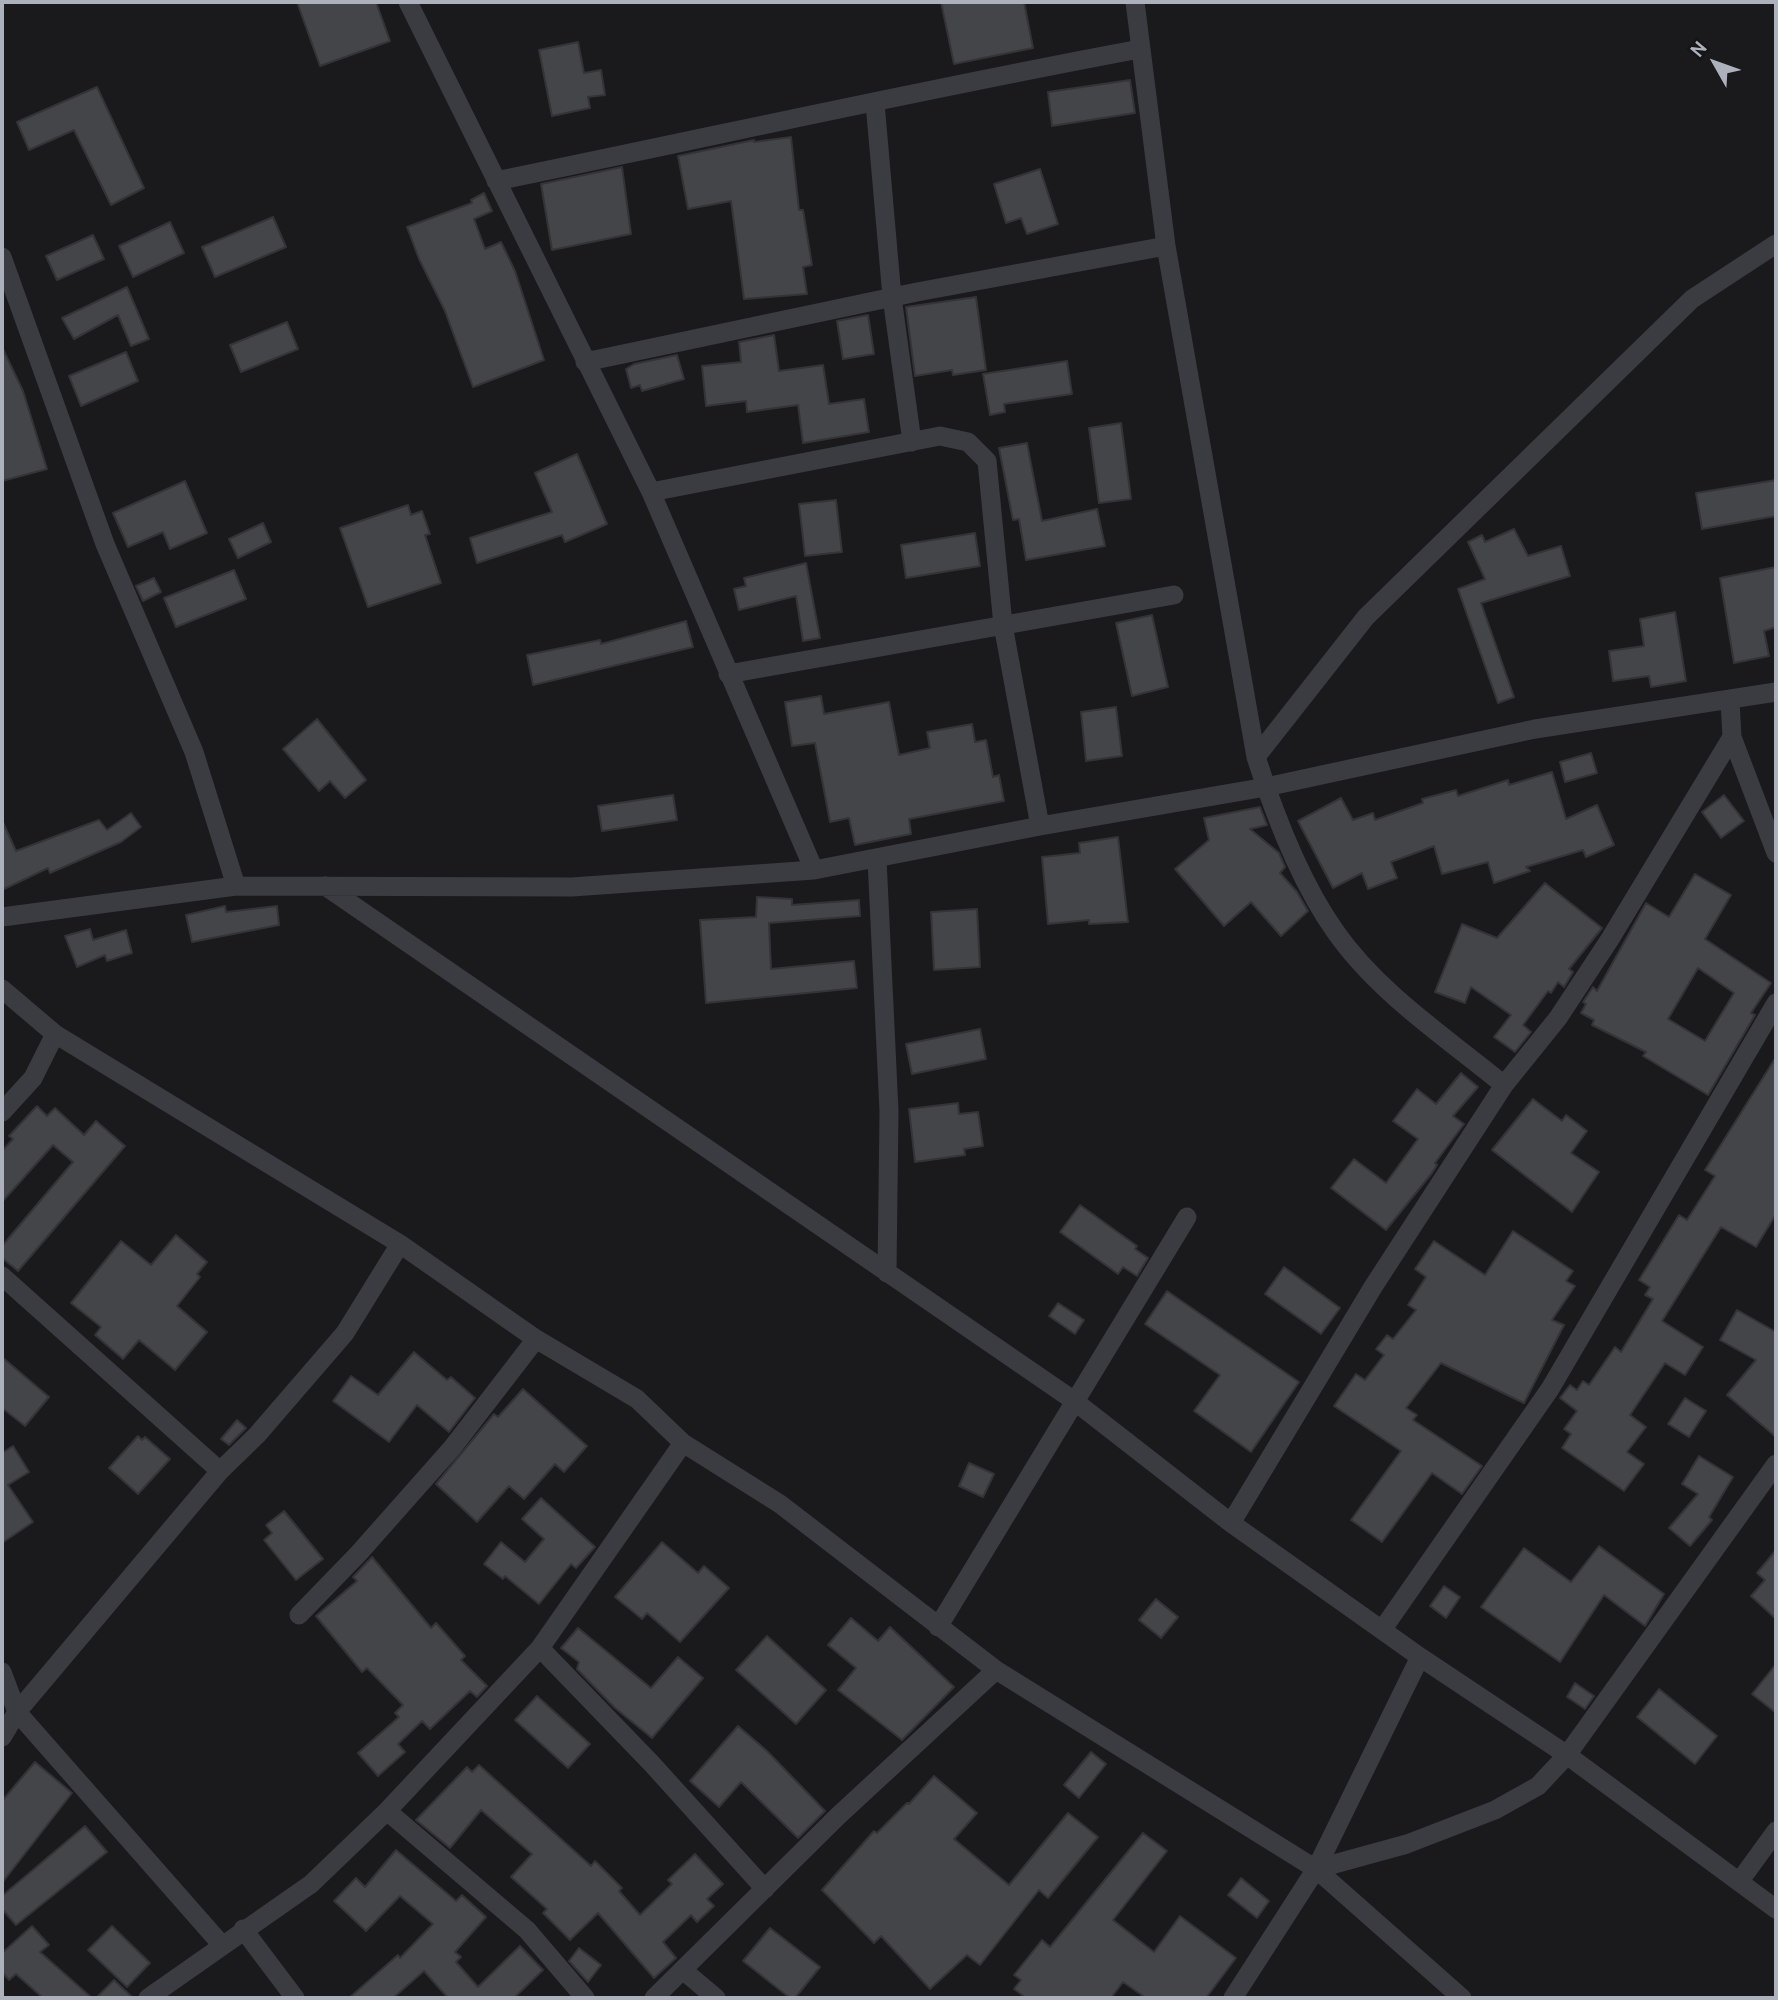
<!DOCTYPE html>
<html>
<head>
<meta charset="utf-8">
<style>
  body { margin:0 }
  #map { position:relative; width:1778px; height:2000px; overflow:hidden; background:#1a1a1c; font-family:Cabin,sans-serif }
  canvas { display:block }
  .frame { position:absolute; inset:0; border:4px solid #acb1bc; pointer-events:none }
  .north { position:absolute; left:1680px; top:28px; width:70px; height:70px; -webkit-text-stroke:5px #151517; paint-order:stroke; rotate:310deg; font-size:19px; font-weight:700; line-height:28px; text-align:center; color:#acb1bc }
  .north::after { content:''; display:block; margin:auto; width:24px; height:32px; background:#acb1bc; clip-path:polygon(50% 0,100% 100%,50% 72%,0 100%) }
</style>
</head>
<body>
<div id="map">
<canvas width="1778" height="2000"></canvas>
<div class="frame"></div>
<div class="north">N</div>
</div>
<script>
const ctx = document.querySelector('canvas').getContext('2d');
ctx.lineJoin = 'round';
function paint(path, color) { ctx.fillStyle = color; ctx.fill(path, 'evenodd'); }
function strokePath(path, color, width, dash) { ctx.strokeStyle = color; ctx.lineWidth = width; ctx.lineCap = dash ? 'butt' : 'round'; ctx.setLineDash(dash || []); ctx.stroke(path); }
const building = new Path2D(`
  M297 2H376L390 41 320 66Z
  M941 2H1024L1033 48 954 64Z
  M578 42 584 73 601 70 605 95 588 97 590 108 552 116 539 50Z
  M1130 80 1135 113 1052 126 1048 92Z
  M97 87 144 188 111 205 74 130 29 150 17 122Z
  M791 137 799 210H803L812 265 803 267 807 294 744 299 731 201 688 209 678 156 754 140V142Z
  M622 167 631 234 552 250 541 184Z
  M1040 169 1058 224 1027 234 1021 218 1006 223 994 184Z
  M484 193 492 211 474 219 485 249 501 242 515 271 544 360 473 387 445 311 419 259 407 227 472 203 471 200Z
  M273 217 286 247 215 277 202 247Z
  M170 222 184 253 133 277 119 246Z
  M93 235 104 259 57 280 46 256Z
  M127 287 149 339 131 346 118 315 74 339 62 318Z
  M976 297 986 370 953 375 952 370 915 376 906 307Z
  M868 315 874 354 843 359 837 321Z
  M287 322 298 349 241 372 230 345Z
  M774 335 779 371 823 365 829 404 864 399 869 432 803 443 798 405 747 412 746 401 706 406 702 366 741 362 739 342Z
  M2 347 23 391 47 469 2 481Z
  M126 352 138 381 81 406 69 376Z
  M677 355 684 379 642 391 640 385 631 388 626 369 634 364Z
  M1067 361 1072 394 1004 404 1005 412 990 415 983 374Z
  M1121 423 1131 499 1099 503 1089 428Z
  M1027 443 1042 521 1097 509 1105 546 1026 560 1019 519 1013 520 999 448Z
  M577 454 607 524 565 542 562 535 477 563 470 538 552 512 535 473Z
  M1776 480V516L1702 529 1696 493Z
  M185 481 207 533 170 549 163 532 128 547 113 513Z
  M836 500 842 552 805 556 799 504Z
  M408 505 411 515 422 511 430 534 425 535 441 583 368 607 340 528Z
  M263 523 271 542 238 558 229 539Z
  M1514 529 1528 556 1561 546 1570 576 1481 603 1514 697 1498 703 1458 589 1485 579 1468 542 1482 535 1485 542Z
  M975 533 980 566 906 578 901 545Z
  M806 563 820 638 803 641 796 596 739 610 734 589 746 586 744 578Z
  M1776 567V627L1764 631 1769 656 1734 663 1720 578Z
  M234 570 246 599 176 627 164 598Z
  M154 578 161 592 143 601 136 586Z
  M1675 612 1686 681 1651 687 1649 676 1613 681 1609 651 1644 646 1640 619Z
  M1152 615 1168 687 1132 696 1116 623Z
  M686 621 693 647 533 685 527 655 600 640 601 644Z
  M821 696 824 714 889 702 899 755 930 748 927 732 972 724 975 742 986 740 993 777 999 775 1004 801 909 819 911 834 855 845 849 818 830 822 815 743 792 746 785 702Z
  M1116 707 1122 756 1086 761 1081 712Z
  M317 719 366 780 345 798 330 781 319 791 283 749Z
  M1591 753 1597 773 1565 782 1560 762Z
  M1552 772 1566 819 1597 805 1614 845 1586 857 1583 850 1526 867 1530 871 1494 883 1488 862 1442 874 1434 846 1391 862 1397 878 1368 889 1362 873 1333 888 1298 821 1341 798 1353 820 1373 813 1375 820 1423 803 1422 799 1456 790 1458 796 1508 780 1509 785Z
  M673 795 677 820 602 831 598 806Z
  M1724 795 1744 821 1721 838 1702 812Z
  M1260 807 1267 825 1250 829 1279 853 1285 867 1280 873 1297 892 1308 911 1281 936 1251 902 1224 926 1175 869 1209 840 1204 818Z
  M131 813 141 827 121 842 50 873 48 868 2 890V820L16 851 99 820 107 830Z
  M1118 837 1128 922 1089 924V920L1048 924 1042 857 1080 853 1079 843Z
  M1695 874 1731 895 1705 939 1771 983 1751 1013 1755 1015 1708 1095 1643 1056 1646 1052 1592 1025 1594 1020 1581 1013 1586 1004 1583 1002 1593 987 1597 991 1646 903 1669 917ZM1698 968 1734 993 1705 1041 1668 1019Z
  M1545 883 1602 928 1569 969 1573 972 1564 987 1558 982 1551 993 1548 991 1523 1025 1531 1032 1515 1052 1494 1037 1511 1015 1471 987 1465 1003 1435 992 1462 924 1497 938Z
  M757 897 792 899V905L859 900 860 916 769 923 771 969 854 961 857 988 706 1003 700 920 756 917Z
  M225 906 226 912 277 906 279 925 192 942 186 915Z
  M977 909 980 967 934 970 931 912Z
  M90 929 93 940 126 930 132 953 107 961 105 955 77 967 65 936Z
  M980 1029 986 1059 912 1074 906 1044Z
  M1776 1057V1214L1756 1247 1721 1227 1662 1321 1703 1347 1685 1375 1665 1363 1630 1415 1646 1427 1627 1452 1644 1464 1624 1491 1562 1448 1571 1434 1564 1429 1577 1411 1560 1398 1570 1385 1577 1390 1583 1381 1589 1385 1615 1347 1621 1352 1653 1299 1645 1295 1650 1287 1639 1280 1679 1215 1687 1220 1715 1176 1705 1170Z
  M1461 1073 1478 1087 1453 1116 1464 1124 1435 1163 1437 1165 1432 1173 1386 1230 1331 1188 1354 1159 1386 1183 1418 1139 1393 1121 1417 1089 1436 1104Z
  M1533 1099 1562 1121 1566 1115 1587 1131 1571 1153 1599 1172 1572 1212 1492 1150Z
  M958 1103 959 1114 978 1112 983 1146 964 1149 965 1155 915 1162 909 1109Z
  M37 1106 47 1116 55 1108 84 1135 96 1121 125 1146 18 1271 2 1258V1246L73 1162 53 1145 2 1202V1151L13 1139 9 1136Z
  M1080 1205 1137 1246 1135 1249 1148 1258 1137 1276 1123 1267 1118 1274 1060 1232Z
  M1513 1231 1573 1271 1566 1281 1575 1286 1552 1320 1564 1325 1524 1403 1441 1363 1406 1408 1417 1415 1413 1420 1482 1466 1462 1494 1432 1473 1382 1542 1351 1520 1401 1451 1334 1406 1356 1374 1365 1380 1384 1355 1376 1349 1387 1335 1393 1339 1416 1310 1408 1305 1426 1277 1415 1269 1434 1241 1485 1275Z
  M176 1235 207 1262 197 1274 200 1277 177 1306 207 1332 175 1370 139 1340 123 1359 95 1335 101 1327 71 1303 121 1241 151 1265Z
  M1284 1267 1340 1308 1321 1334 1265 1294Z
  M1167 1291 1299 1382 1251 1452 1194 1411 1220 1375 1145 1324Z
  M1058 1303 1084 1320 1075 1334 1049 1316Z
  M1737 1310 1776 1332V1437L1727 1395 1756 1360 1720 1340Z
  M414 1352 447 1380 451 1377 475 1398 449 1432 417 1405 389 1442 333 1401 351 1376 378 1395Z
  M2 1357 49 1397 25 1426 2 1408Z
  M523 1389 587 1446 564 1472 555 1464 524 1499 509 1486 477 1522 436 1484 494 1414 498 1417Z
  M1685 1398 1706 1411 1689 1437 1668 1424Z
  M237 1420 246 1428 229 1445 221 1439Z
  M138 1436 142 1440 145 1437 170 1459 138 1494 109 1468Z
  M13 1446 29 1472 8 1485 33 1522 2 1543V1453Z
  M1699 1456 1733 1477 1709 1517 1712 1520 1690 1546 1669 1528 1698 1494 1682 1484Z
  M969 1463 994 1474 983 1497 959 1486Z
  M541 1498 595 1547 576 1568 571 1564 539 1604 505 1576 503 1579 484 1564 501 1542 525 1562 544 1539 522 1519Z
  M284 1511 323 1559 296 1580 264 1540 272 1533 266 1525Z
  M662 1542 698 1573 704 1566 729 1588 680 1642 647 1613 642 1619 615 1597Z
  M1599 1546 1664 1594 1645 1626 1604 1595 1560 1662 1481 1607 1524 1548 1571 1582Z
  M1776 1550V1619L1751 1596 1765 1580 1757 1573Z
  M372 1557 431 1628 436 1623 465 1656 461 1660 487 1686 477 1697 470 1691 430 1729 422 1721 398 1744 405 1752 378 1776 358 1753 399 1717 395 1713 403 1705 367 1668 362 1672 316 1616 357 1581 353 1577Z
  M1444 1586 1460 1597 1446 1618 1430 1606Z
  M1156 1599 1178 1617 1161 1638 1139 1620Z
  M851 1618 878 1641 890 1627 954 1687 902 1740 838 1690 856 1668 828 1645Z
  M578 1628 651 1688 678 1657 703 1678 652 1738 615 1708 577 1669 579 1662 561 1648Z
  M767 1636 826 1690 796 1724 736 1670Z
  M1776 1664V1713L1752 1694Z
  M1575 1683 1594 1696 1585 1709 1567 1697Z
  M1659 1689 1717 1736 1695 1764 1637 1717Z
  M537 1696 590 1744 568 1768 515 1720Z
  M738 1726 767 1751 825 1811 798 1838 741 1782 719 1807 690 1781Z
  M1091 1752 1106 1764 1079 1798 1064 1785Z
  M35 1762 72 1793 2 1883V1801Z
  M479 1765 591 1866 595 1861 622 1888 619 1891 640 1915 672 1884 668 1880 695 1854 723 1884 707 1899 714 1906 697 1922 691 1915 663 1942 676 1958 654 1978 598 1913 570 1940 543 1913 547 1909 511 1877 532 1854 481 1810 450 1848 416 1820 467 1767 472 1772Z
  M934 1776 977 1813 954 1839 1009 1885 1068 1813 1098 1837 1048 1898 1039 1890 980 1965 967 1955 930 1989 881 1936 874 1943 822 1890 874 1831 877 1833 907 1803 909 1804Z
  M85 1826 107 1852 16 1925 2 1909V1896Z
  M1143 1833 1167 1851 1113 1920 1154 1952 1180 1916 1236 1958 1206 1998H1146L1123 1982 1111 1998H1026L1014 1989 1021 1980 1014 1975 1042 1940 1050 1947Z
  M396 1850 456 1901 462 1895 486 1917 455 1952 461 1957 456 1962 478 1987 520 1946 543 1970 514 1998H448L424 1971 393 1998H349L398 1955 400 1958 433 1924 400 1896 366 1931 334 1901 356 1878 365 1887Z
  M1241 1878 1269 1901 1257 1918 1228 1895Z
  M32 1926 49 1945 40 1952 92 1998H43L16 1974 9 1980 2 1972V1953Z
  M112 1926 150 1963 127 1987 88 1950Z
  M770 1928 820 1967 795 1998H790L743 1961Z
  M579 1948 601 1965 588 1982 569 1961Z
  M114 1980 133 1998H96Z`);
paint(building, '#444549');
strokePath(building, '#343438', 2);
strokePath(new Path2D(`
  M408 2 651 492 814 870
  M1135 2 1166 246 1256 757C1274 813 1301 883 1335 931 1378 993 1447 1038 1504 1085
  M875 103 892 297 912 442
  M496 181C711 137 924 89 1140 49
  M2 257 105 544 194 752 236 886
  M585 362 917 292 1166 246
  M651 492 940 436 968 442 987 461 1003 625 1040 826
  M728 674 1174 595
  M1730 701 1732 737 1776 853
  M1256 757 1366 617 1692 299 1776 244
  M877 859 889 1111 887 1273
  M325 886 1073 1400 1231 1523 1420 1657 1567 1755 1776 1909
  M2 917 236 886 572 887 814 870 1040 826 1266 787 1535 729 1776 692
  M2 989 55 1034 400 1244 536 1339 637 1399 683 1443 780 1504 996 1670 1316 1869 1462 1998
  M2 1112 33 1078 55 1034
  M2 1276 220 1471 257 1435 345 1333 400 1244
  M1231 1523 1373 1287 1504 1085 1558 1018 1610 939 1732 737
  M299 1615 359 1553 452 1448 536 1339
  M938 1627 1187 1217
  M1382 1630 1550 1389 1776 1003
  M540 1648 652 1764 765 1889
  M2 1672 17 1712 221 1944
  M2 1737 17 1712 220 1471
  M387 1811 527 1930 585 1998
  M1316 1869 1407 1844 1495 1810 1538 1786 1567 1755 1776 1464
  M1739 1882 1776 1831
  M243 1929 295 1998
  M684 1971 716 1998
  M148 1998 311 1884 387 1811 540 1648 683 1443
  M654 1998 838 1816 996 1670
  M1233 1998 1316 1869 1420 1657`), '#3b3c42', 19);
</script>
</body>
</html>
